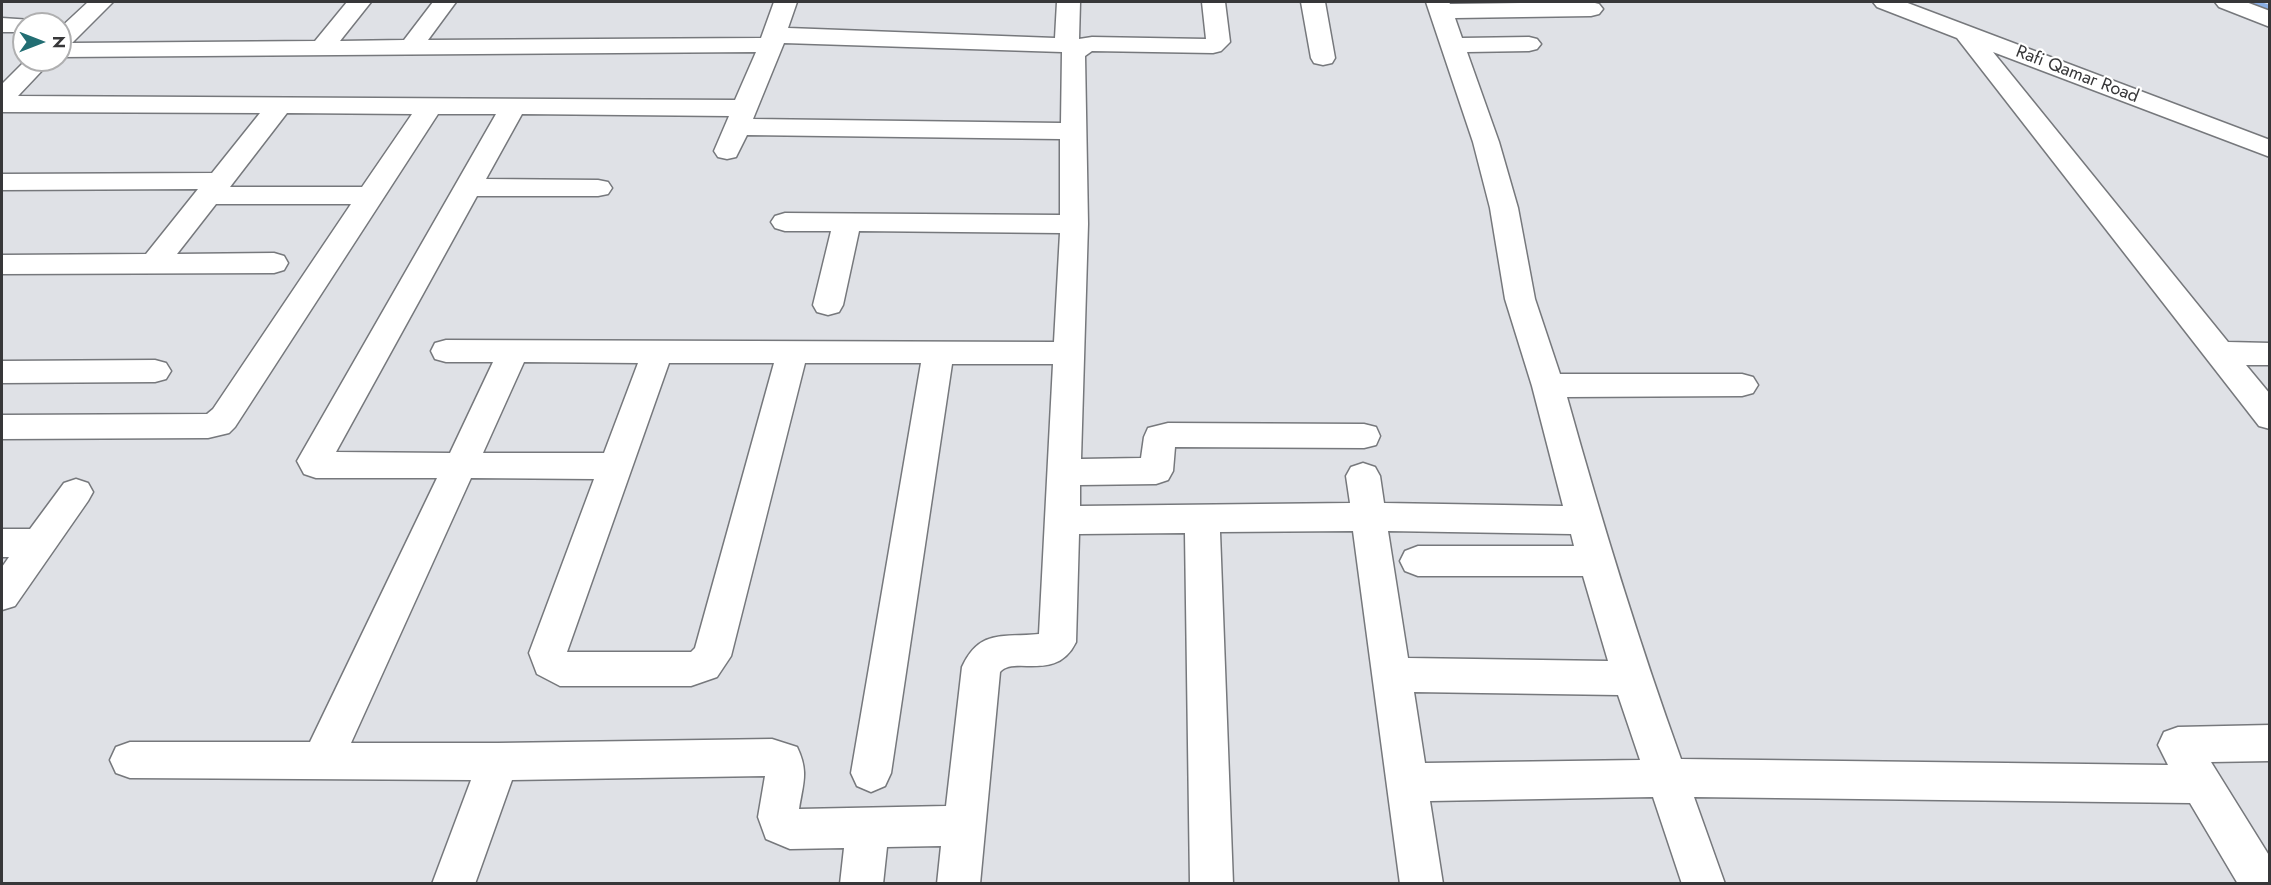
<!DOCTYPE html>
<html>
<head>
<meta charset="utf-8">
<style>
  body { margin:0 }
  #map { position:relative; width:2271px; height:885px; overflow:hidden; background:#dfe1e6; font-family:Jost,sans-serif }
  canvas { display:block }
  .frame { position:absolute; inset:0; border:3px solid #373739; pointer-events:none }
  .north { position:absolute; left:12px; top:12px; width:60px; height:60px; box-sizing:border-box; background:#fff; border:2px solid #afafb0; border-radius:50%; rotate:90deg; font-size:16px; font-weight:700; line-height:24px; text-align:center; color:#373739 }
  .north::after { content:''; display:block; margin:auto; width:21px; height:27px; background:#226e73; clip-path:polygon(50% 0,100% 100%,50% 72%,0 100%) }
</style>
</head>
<body>
<div id="map">
<canvas width="2271" height="885"></canvas>
<div class="frame"></div>
<div class="north">N</div>
</div>
<script>
const ctx = document.querySelector('canvas').getContext('2d');
ctx.lineJoin = 'round';
function paint(path, color) { ctx.fillStyle = color; ctx.fill(path, 'evenodd'); }
function strokePath(path, color, width, dash) { ctx.strokeStyle = color; ctx.lineWidth = width; ctx.lineCap = dash ? 'butt' : 'round'; ctx.setLineDash(dash || []); ctx.stroke(path); }
function drawText(font, color, halo, rows, align = 'center') {
  ctx.font = font + ' Jost,sans-serif'; ctx.lineWidth = 4.5; ctx.setLineDash([]); ctx.textBaseline = 'middle'; ctx.strokeStyle = halo; ctx.fillStyle = color; for (const [text, x, y, turn = 0] of rows) {
    ctx.save(); ctx.translate(x, y); ctx.rotate((+turn || 0) * Math.PI / 180); ctx.textAlign = isNaN(turn) ? turn : align; if (halo) ctx.strokeText(text, 0, 0); ctx.fillText(text, 0, 0); ctx.restore();
  }
}
paint(new Path2D(`
  M2240 2H2261L2270 5V17L2242 6Z`), '#8bafe5');
const minor = new Path2D(`
  M88 2H113L72 43 315 41 347 2H371L340 41 404 40 433 2H456L428 40 761 38 774 2H797L788 28 1055 38 1057 2H1080L1079 39 1092 37 1206 39 1202 2H1225L1230 42 1221 51 1213 53 1092 51 1085 56 1088 224 1081 459 1141 458 1144 437 1148 428 1168 423 1364 424 1376 427 1380 436 1376 445 1364 448 1175 447 1173 471 1168 480 1156 484 1080 485V506L1350 503 1346 476 1351 467 1363 463 1375 467 1380 476 1384 503 1563 506 1532 386 1505 299 1490 208 1473 142 1426 2H1449L1450 4 1591 2 1599 4 1603 9 1599 14 1591 16 1455 18 1462 38 1529 37 1537 39 1541 44 1537 49 1529 51 1467 52 1499 142 1518 208 1535 299 1560 374H1742L1753 377 1758 385 1753 393 1742 396 1567 397C1601 519 1638 640 1681 759L2168 765 2158 745 2164 732 2178 727 2270 725V761L2211 762 2270 857V884H2238L2190 803 1694 797 1725 884H1682L1653 797 1430 801 1443 884H1400L1353 531 1220 532 1233 884H1190L1185 533 1079 534 1076 642C1056 683 1015 655 1000 672L980 884H937L941 846 887 847 883 884H840L844 848 790 849 766 839 758 817 765 776 512 780 475 884H432L471 780 130 778 116 773 110 760 116 747 130 742H310L437 478H316L304 474 297 461 496 114H438L235 427 229 433 208 438 2 439V415L207 414 213 409 351 204H216L177 254 274 253 284 256 288 263 284 270 274 273 2 274V255L146 254 198 189 2 190V174L212 173 260 113 2 112V84L26 60H52L18 96 735 100 756 52 60 57V28ZM784 43 1062 52 1061 123 753 119ZM287 113 412 114 362 187H230ZM522 114 729 116 714 151 718 157 727 159 736 157 747 135 1060 139V215L785 213 775 216 771 222 775 228 785 231H831L813 305 817 312 828 315 839 312 843 305 859 231 1060 233 1054 342 446 340 435 343 431 351 435 359 446 362H493L450 453 336 452 477 196H598L608 194 612 188 608 182 598 180 486 179ZM524 362 638 363 604 453H483ZM669 363H774L695 648 691 652H567ZM805 363H921L851 773 857 786 871 792 885 786 891 773 952 364H1053L1039 634C1004 638 980 628 962 667L946 806 799 809C803 783 809 772 797 747L772 739 498 743H351L471 478 594 479 529 653 537 674 560 686H691L717 677 731 656ZM1388 531 1571 534 1574 546H1418L1405 551 1400 561 1405 571 1418 576H1583L1608 661 1408 658ZM1414 692 1618 695 1640 760 1425 763Z
  M1301 2H1325L1335 58 1332 63 1323 65 1314 63 1311 58Z
  M1873 2H1905L2270 140V157L1993 52 2228 342 2270 343V365H2246L2270 394V429L2259 426 1957 38 1877 7Z
  M2215 2H2246L2270 11V27L2219 7Z
  M2 18 32 20 35 24H24V32H2Z
  M155 360 166 363 171 371 166 379 155 382 2 383V361Z
  M76 479 88 483 93 492 88 501 15 606 2 610V567L9 557H2V529H30L64 483Z`);
strokePath(minor, '#76787c', 3);
paint(minor, '#fff');
drawText('18px', '#373739', '#fff', [
  ["Rafi Qamar Road",2077,75,21]
]);
</script>
</body>
</html>
